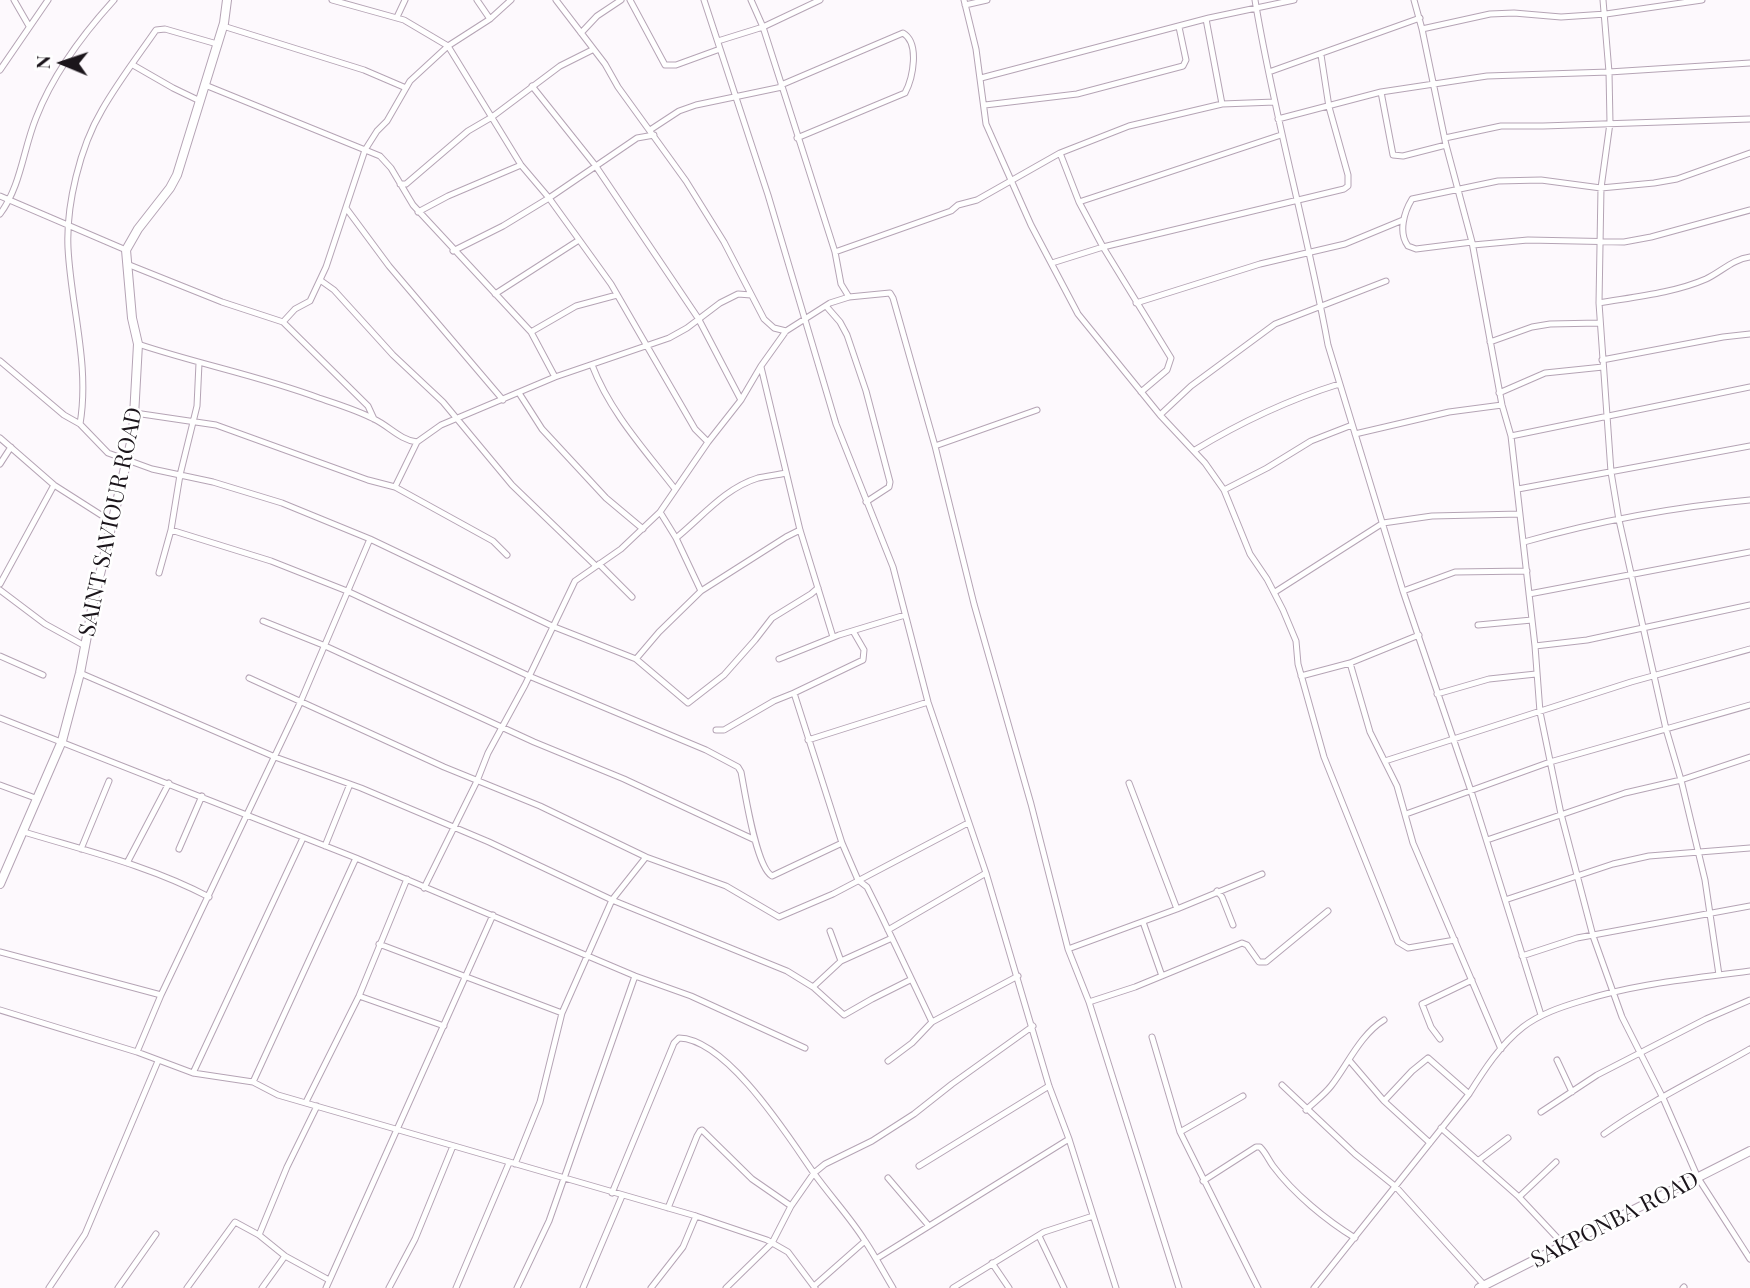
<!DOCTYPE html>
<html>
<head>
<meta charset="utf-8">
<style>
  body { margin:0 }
  #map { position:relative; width:1750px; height:1288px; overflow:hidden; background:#fdf9fd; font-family:"Playfair Display",serif }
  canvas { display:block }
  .north { position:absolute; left:28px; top:28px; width:70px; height:70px; -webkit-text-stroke:5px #fff; paint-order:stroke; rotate:272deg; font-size:19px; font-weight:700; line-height:28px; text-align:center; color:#1b151b }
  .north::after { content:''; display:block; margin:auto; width:24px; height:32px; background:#1b151b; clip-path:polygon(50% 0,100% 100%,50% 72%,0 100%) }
</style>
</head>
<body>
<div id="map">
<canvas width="1750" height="1288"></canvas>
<div class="north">N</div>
</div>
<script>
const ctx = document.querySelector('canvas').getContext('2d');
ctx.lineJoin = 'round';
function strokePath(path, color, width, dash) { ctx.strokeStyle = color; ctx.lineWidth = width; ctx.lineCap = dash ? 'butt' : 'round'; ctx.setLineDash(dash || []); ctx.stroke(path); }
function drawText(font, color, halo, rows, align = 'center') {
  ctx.font = font + ' "Playfair Display",serif'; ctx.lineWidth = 5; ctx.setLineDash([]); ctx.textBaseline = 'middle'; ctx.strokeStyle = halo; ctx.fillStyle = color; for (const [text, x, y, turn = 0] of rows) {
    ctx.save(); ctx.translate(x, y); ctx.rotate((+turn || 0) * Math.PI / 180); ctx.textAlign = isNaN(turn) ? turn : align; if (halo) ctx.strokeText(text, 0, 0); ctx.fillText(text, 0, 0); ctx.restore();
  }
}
const street = new Path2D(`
  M14 0 29 26
  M332 0 404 20 448 46 521 165 549 198 611 284 695 429 708 442
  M477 0 490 19
  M556 0 605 64 618 87 686 181 724 242 764 319 774 328 786 331
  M630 0 665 65H676L720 49
  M704 0 768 195 836 424 893 567 928 702 986 873 1049 1086 1069 1139 1116 1288
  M751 0 763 27 789 108 835 252 841 284 849 297
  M964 0 976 49 986 124 1031 225 1078 314 1160 415 1205 463 1224 490 1250 554 1267 579 1283 610 1296 641 1298 664 1324 757 1398 942 1408 948 1455 940
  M1255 0C1274 116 1307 229 1328 345L1403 591 1471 791 1541 1015
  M1414 0 1422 29 1446 145 1472 242 1502 405 1511 436 1535 646 1540 712 1561 814 1593 936 1622 1017 1663 1098 1698 1178 1750 1259
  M1603 0 1609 72 1610 123 1601 188 1599 303 1611 472 1619 520 1666 729 1681 780 1705 880 1719 975
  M965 5 987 0
  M397 17 405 0
  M1206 19 1222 104
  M223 26 364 70 406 88
  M1422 29 1490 14 1514 13 1561 17 1606 14 1702 0
  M581 33 597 16 621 0
  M718 41 763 27 820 0
  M217 44 165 29 156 30C138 56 118 82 102 110 80 147 66 205 68 248 71 307 90 365 80 424L108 453 152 469 213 482 282 503 370 539
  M133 65 173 88 200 101
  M0 70 48 0
  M1269 72 1420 18
  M981 78 1209 18 1294 0
  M205 85 380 156 391 168 413 205 531 332 555 377
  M781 85 903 33C920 43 913 78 905 93L797 138
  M532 86 595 165 698 318 741 400
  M1381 92 1393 155 1403 156 1446 145
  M985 105 1077 94 1183 66 1186 60 1179 27
  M1278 119 1381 92 1487 76 1609 72 1750 63
  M650 130 679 111 696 105 782 87
  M1445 138 1501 126H1543L1750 119
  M1060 153 1079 202 1103 247 1171 358 1167 370 1141 392
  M400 184H406L468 131 492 117 560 66 592 50
  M0 196 126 250
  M1079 202 1281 135
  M346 208 389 266 503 400
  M418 212 448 196 521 165
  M0 214C21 186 23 150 36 118 53 74 83 34 114 0
  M1472 242 1416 249 1408 246C1398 233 1404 212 1412 199L1498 181 1541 180 1601 188 1654 183 1677 179 1750 153
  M1473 245 1528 240 1624 242 1651 237 1750 210
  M453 251 503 226 549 198 637 138 654 135
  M835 252 951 211 958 205 977 200 1060 153 1129 126 1222 104 1275 102
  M1052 263 1103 247 1344 189 1348 186V175L1329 107 1321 55
  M127 264 222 302 283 322 368 406 374 419
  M320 280 334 290 393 355 443 402 512 485 596 566
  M495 294 579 240
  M1136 303 1260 264 1345 244 1403 220
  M1599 303C1634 297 1674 293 1706 279 1721 272 1733 259 1750 257
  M826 306 840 322 847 335 866 391 890 482 889 487 866 502
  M283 322 295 309 310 301 326 267 365 150 377 131 387 121 410 81 448 46 490 19 511 0
  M531 332 576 306 617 295
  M1490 342 1532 327 1550 324 1599 323
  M138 344C198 364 260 376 319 398 337 404 357 410 374 419 389 426 400 440 417 442L441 425 555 377 669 338 687 328 720 303 738 294 751 295
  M1602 360 1723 337 1750 334
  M0 361 64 415 80 424
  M592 365C610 412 644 449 675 489
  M761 367 800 530 833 637
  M519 393 542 429 606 498 643 529
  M1499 393 1545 373 1603 367
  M135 413 216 425 368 480 395 487 493 541 507 555
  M1160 415 1191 386 1275 324 1386 281
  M1355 434 1449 412 1502 405
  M1511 436 1750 387
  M0 438 54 485 112 522
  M935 446 1037 410
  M1195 450C1241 422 1288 400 1339 384
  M0 464 11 447
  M395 487 417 442
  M1518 489 1750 446
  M1224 490 1267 468 1311 441 1352 425
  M660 512 676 538 701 591
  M171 530 271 561 347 591 529 676 706 750 738 767 741 772C745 792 756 867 772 876L842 843
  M676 538C702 517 725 488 758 478 767 476 777 475 786 473
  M1524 542C1598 521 1674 507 1750 500
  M599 564 632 597
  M159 573 171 530 180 475 197 406 199 363
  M0 584 54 485
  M0 590 45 624 85 646
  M1403 591 1455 572 1527 571
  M1275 592 1383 523 1432 516 1520 514
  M1529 594 1750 552
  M263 621 323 645 534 742 624 779 755 840
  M1478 625 1532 620
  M1535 646 1587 640 1750 605
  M0 656 43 675
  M636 659 659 632 701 591 786 537 800 530
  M779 659 839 635 905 615
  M1350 663 1370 732 1397 786 1413 843 1501 1049
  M80 673 275 757 361 788 489 842 612 900 787 971 813 987 844 1015 872 999 910 980
  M1301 676 1350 663 1419 635
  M249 678 444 767 540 806 646 857 726 886 779 917 833 894 968 823
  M794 693 863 660 864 650 853 631
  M1437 694 1489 679 1536 674
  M0 718 356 858 635 976 691 996 805 1048
  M716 730H724L774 701 794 693 842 843 858 880 867 887 881 915 932 1022
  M808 740 928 702
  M1385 761 1631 682 1750 649
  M1129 783 1177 909
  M0 785 38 799
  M1406 814 1550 762 1750 705
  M24 832C87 851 150 866 209 897
  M1487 840 1625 793 1681 780 1750 757
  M325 846 350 784
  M81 849 109 781
  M179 849 202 796
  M127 863 169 783
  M424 888 477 781 488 753 525 685 575 581 621 549 660 512 708 442 741 400 761 366 786 331 830 303 849 297 890 293 893 298 935 446 974 604 1031 804 1068 949 1089 1002 1179 1288
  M1217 891 1222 897 1233 925
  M1505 900 1613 864 1649 856 1750 848
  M1143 922 1162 976
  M888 930 986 873
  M830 931 841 961
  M379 944 562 1013
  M1068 949 1177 909 1262 874
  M0 952 161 995
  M1522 956 1577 938 1750 906
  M813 987 841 961 892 938
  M359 996 444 1026
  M1089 1002 1135 987 1242 943 1247 945 1259 962H1266L1328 911
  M0 1010 137 1052 193 1073 253 1082 278 1095 696 1216 767 1240 788 1252 815 1288
  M1152 1037 1180 1132 1258 1288
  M1440 1039 1431 1027 1422 1004 1472 980
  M137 1052 161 995 300 703 370 539 552 626 636 659 688 703 724 675 755 640 772 618 811 594 818 588
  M1349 1060 1384 1101 1430 1143
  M1557 1060 1572 1092
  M888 1061 912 1043 932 1022 1018 976
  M193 1073 303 838
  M253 1082 356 858
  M1282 1085 1355 1154 1396 1187 1485 1286
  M1384 1101 1412 1071 1428 1058 1469 1094
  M306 1102 359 996 407 879
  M1306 1110C1314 1102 1324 1095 1331 1086 1348 1064 1360 1035 1384 1020
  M1541 1112 1597 1075 1706 1019 1750 1000
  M1441 1128 1519 1197 1564 1245
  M1180 1132 1243 1096
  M1604 1134C1650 1101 1701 1077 1750 1049
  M1479 1160 1508 1138
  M515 1164 540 1102 562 1013 612 900 646 857
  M919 1166 1049 1086
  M888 1178 929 1226
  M1203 1181 1256 1147H1260C1266 1153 1268 1159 1273 1166 1294 1194 1326 1220 1355 1238
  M612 1193 674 1043 679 1038C727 1039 788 1136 813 1172 830 1196 850 1217 865 1241 875 1256 884 1273 893 1288
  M1519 1197 1556 1162
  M668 1208 697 1136 700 1131 702 1130 752 1179 791 1206
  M259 1235 287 1167 317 1106
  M1039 1236 1064 1288
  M876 1259 1069 1139
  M992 1263 1009 1288
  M814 1286 865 1241
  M49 1288 85 1234 158 1061
  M118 1288 156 1234
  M187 1288 235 1222 259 1235 285 1256 329 1280
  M262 1288 285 1256
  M326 1288 493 915
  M389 1288 415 1239 453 1146
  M456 1288 509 1163
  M517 1288 549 1221 635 976
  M583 1288 622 1196
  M651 1288 683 1247 696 1216
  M726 1288 772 1243 791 1206 814 1173 825 1164 872 1141 914 1114 952 1084 1033 1026
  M953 1288 1044 1232 1093 1216
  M1314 1288 1469 1094C1484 1070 1500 1045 1523 1027 1540 1014 1561 1007 1581 1001 1637 983 1693 979 1750 971
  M1683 1288 1684 1287`);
const secondary = new Path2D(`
  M0 884 62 741 80 673 93 604 133 434 138 344 132 318 126 250 138 229 170 188 177 175 224 23 227 0
  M1479 1288 1750 1151`);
strokePath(street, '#b5a4b5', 7);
strokePath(secondary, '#b5a4b5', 10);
strokePath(street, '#fff', 5);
strokePath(secondary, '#fff', 8);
drawText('23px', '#1b151b', '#fff', [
  ["SAINT SAVIOUR ROAD",111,522,-78],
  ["SAKPONBA ROAD",1615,1220,-27]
]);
</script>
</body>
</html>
